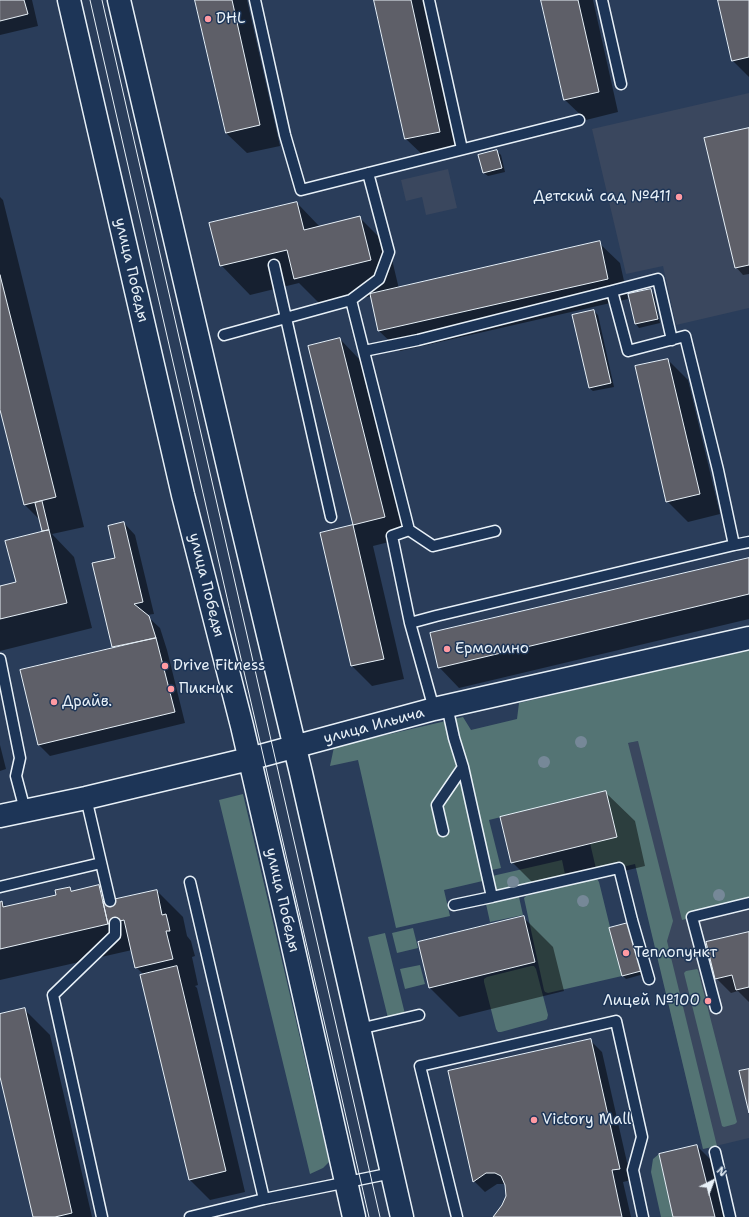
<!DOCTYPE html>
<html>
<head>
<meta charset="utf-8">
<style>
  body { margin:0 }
  #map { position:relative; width:749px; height:1217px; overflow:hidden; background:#2a3d5a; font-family:"Shantell Sans",sans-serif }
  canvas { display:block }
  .north { position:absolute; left:693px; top:1161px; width:40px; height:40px; -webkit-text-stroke:3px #1d3557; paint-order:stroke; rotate:42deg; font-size:11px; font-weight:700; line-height:16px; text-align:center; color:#e8f1f8 }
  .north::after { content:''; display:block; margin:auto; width:14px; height:18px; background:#e8f1f8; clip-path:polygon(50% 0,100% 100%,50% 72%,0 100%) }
</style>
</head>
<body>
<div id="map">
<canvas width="749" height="1217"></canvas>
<div class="north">N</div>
</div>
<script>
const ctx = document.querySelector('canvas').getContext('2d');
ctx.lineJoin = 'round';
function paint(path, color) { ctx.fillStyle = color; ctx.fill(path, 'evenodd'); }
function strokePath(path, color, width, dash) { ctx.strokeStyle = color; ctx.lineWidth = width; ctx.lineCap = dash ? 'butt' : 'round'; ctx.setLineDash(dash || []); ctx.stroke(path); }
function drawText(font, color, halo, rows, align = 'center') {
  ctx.font = font + ' "Shantell Sans",sans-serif'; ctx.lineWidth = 3; ctx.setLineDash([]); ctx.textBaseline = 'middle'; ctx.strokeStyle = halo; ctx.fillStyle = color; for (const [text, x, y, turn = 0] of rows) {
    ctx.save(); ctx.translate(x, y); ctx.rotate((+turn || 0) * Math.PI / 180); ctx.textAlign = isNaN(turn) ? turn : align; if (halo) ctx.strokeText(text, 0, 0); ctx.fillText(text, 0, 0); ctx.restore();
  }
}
paint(new Path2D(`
  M749 93V308L676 325 663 266 626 274 592 129Z
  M448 169 457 208 426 215 422 197 406 201 401 180Z
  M749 715V1138L703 1149 608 748Z`), '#3a475e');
paint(new Path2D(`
  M749 649V903L682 920 638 741 628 743 673 921 667 941 717 1146 703 1149 635 864 597 873 590 843 606 791 489 820 501 868 487 871V880L444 890 450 916 396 928 358 760 330 766 334 747 463 717 471 730 517 719 519 703Z
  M243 794 329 1162 323 1168 310 1174 219 800Z
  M562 860 566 879 492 897 488 877Z
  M594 879H597L599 882 622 976 548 993 545 992 544 990 524 898 526 896Z
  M519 897 523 915 490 922 486 904Z
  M413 928 418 948 397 953 392 933Z
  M385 933 405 1014 388 1018 368 937Z
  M420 965 425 984 405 989 400 969Z
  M531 966H534L536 969 548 1015 547 1019 545 1020 501 1032H498L496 1029 484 982V979L487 977Z
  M697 969 698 970 737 1122 735 1124 724 1127 722 1126 684 973 686 971Z
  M659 1154 673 1217H661L651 1172 653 1159Z`), '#547474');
paint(new Path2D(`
  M0 0H32L38 26 0 35Z
  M196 0H247L280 146 247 153 226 133Z
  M375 0H426L459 152 427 159 406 139Z
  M542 0H593L618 112 586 120 565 100Z
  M719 0H749V77L732 60Z
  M749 129V274L743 275 736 267Z
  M497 151 501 155 505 172 488 176 484 173 479 156Z
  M0 197 3 200 84 527 52 534 74 557 92 628 0 651V587L17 583 44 532 40 520 25 505 0 406Z
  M297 203 320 227 359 217 389 247 399 289 599 243 620 263 628 299 400 351 379 331 371 296 324 308 299 283 250 295 221 265Z
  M650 290 654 294 660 323 639 328 636 324 629 295Z
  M594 311 598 315 614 387 593 391 589 388Z
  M340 339 360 360 405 538 373 546 404 679 372 686 352 666 322 534 354 526 309 347Z
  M668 360 688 380 720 514 688 522 667 501Z
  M124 523 135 535 154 614 146 615 160 628 167 650 185 723 50 756 39 745 21 670 114 648 93 564 116 558Z
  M749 559V619L459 688 439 667Z
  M0 745 6 769 0 771Z
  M605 792 635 821 645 866 541 891 512 862Z
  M99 886 114 901 157 891 183 917 187 936 191 941 193 949 195 956 192 957 198 985 195 986 197 988 245 1192 210 1200 190 1180 144 975 136 967 132 950 0 980V903L2 902 6 907 57 895 69 888 73 892Z
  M523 917 553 947 564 991 459 1017 430 988Z
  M628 924 644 974 626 979 622 975Z
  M749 933V1002L738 991 731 993 716 978Z
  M24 1009 50 1035 92 1217H34L0 1072V1015Z
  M590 1040 602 1052 631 1180 623 1182 631 1217H494L503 1206 507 1196 505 1184H497L485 1192 474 1181Z
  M697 1146 723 1172 734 1217H674Z`), '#0007');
const building = new Path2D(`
  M0 0H24L28 14 0 21Z
  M195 0H232L260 125 226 133Z
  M374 0H411L440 132 405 139Z
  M541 0H578L599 92 564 100Z
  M718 0H749V57L732 61Z
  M749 128V265L735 268 704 138Z
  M497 150 502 168 483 173 478 155Z
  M297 202 304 230 360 216 371 260 294 279 287 250 220 266 209 223Z
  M600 241 608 279 378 331 370 294Z
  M0 275 56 497 24 505 0 410Z
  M651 289 658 319 635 324 628 294Z
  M594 310 611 383 589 388 572 315Z
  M340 338 385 517 353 525 308 346Z
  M668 359 700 494 666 502 635 366Z
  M42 501 49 530 42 531 35 503Z
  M124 522 143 602 134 604 149 616 156 638 112 647 92 563 115 558 108 526Z
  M353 525 384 659 351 666 320 533Z
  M49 530 67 603 0 619V586L16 582 5 541Z
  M749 558V594L438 668 430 633Z
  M156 638 175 712 38 745 20 670Z
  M606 791 617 837 511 863 500 817Z
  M99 885 108 924 0 949V902L2 901 3 907 56 895 55 890 70 887 71 891Z
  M157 890 162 915 166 914 168 922 170 931H166L173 959 135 968 124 920 108 924 103 902Z
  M524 916 535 962 429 988 418 942Z
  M628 923 641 971 622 976 609 928Z
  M749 932V987L736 990 732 975 715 979 706 942Z
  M177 966 226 1171 189 1180 140 975Z
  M25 1008 72 1213 55 1217H33L0 1077V1014Z
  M591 1039 620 1169 612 1170 622 1217H493L502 1205 506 1196 505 1185 501 1176 495 1173H486L473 1182 448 1071Z
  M749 1069V1113L739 1071Z
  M697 1145 715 1217H673L659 1154Z`);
paint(building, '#5e5f68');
strokePath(building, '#e8f1f8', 1);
const lane = new Path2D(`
  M255 0 285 135 301 190 579 120
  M429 0 462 149
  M602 0 621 84
  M274 265 331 517
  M612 291 658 279 672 340
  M351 300 379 279 389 252 368 173
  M224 335 351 300 409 530 392 536 410 623 434 709
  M364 351 418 340 612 291 628 351 685 336 718 470 734 545 749 542
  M409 530 433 546 495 531
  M410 623 436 616 734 545
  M0 659 20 758 16 776 25 810
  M447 706 454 738 463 767 492 897 619 868 632 920 649 979
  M86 798 110 901
  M443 831 437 805 463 767
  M190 882 264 1199
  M0 887 101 863
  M454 905 492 897
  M716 1008 692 917 749 903
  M359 1029 419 1015
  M715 1152 730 1217
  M102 1217 53 995 115 935V923
  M190 1217 264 1199 392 1173
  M457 1217 420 1066 616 1021 642 1137 633 1170 643 1217`);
const secondary = new Path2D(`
  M69 0 183 495 242 726 287 920 354 1217
  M119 0 237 505 301 773 402 1217
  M0 816 86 798 249 759 434 709 749 638`);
strokePath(lane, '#e8f1f8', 13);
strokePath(secondary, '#e8f1f8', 25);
strokePath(lane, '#1d3557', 10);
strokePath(secondary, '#1d3557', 22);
strokePath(new Path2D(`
  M90 0 369 1217
  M102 0 380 1217`), '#e8f1f8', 1);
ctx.fillStyle = '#768898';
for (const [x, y] of [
  [581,742],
  [544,762],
  [513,882],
  [719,895],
  [583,901]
]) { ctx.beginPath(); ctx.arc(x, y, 6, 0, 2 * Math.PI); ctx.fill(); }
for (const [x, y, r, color] of [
  [208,19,4,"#ff9aa2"],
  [679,197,4,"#ff9aa2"],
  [447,649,4,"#ff9aa2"],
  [165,666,4,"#ff9aa2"],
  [171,689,4,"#ff9aa2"],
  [54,702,4,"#ff9aa2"],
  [626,953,4,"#ff9aa2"],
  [708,1001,4,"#ff9aa2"],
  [534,1120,4,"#ff9aa2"]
]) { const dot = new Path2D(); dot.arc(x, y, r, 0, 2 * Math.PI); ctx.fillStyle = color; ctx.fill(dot); strokePath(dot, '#1d3557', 1.5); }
drawText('15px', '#e8f1f8', '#1d3557', [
  ["DHL",216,19],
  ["Детский сад №411",671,197,"right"],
  ["Ермолино",455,649],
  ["Drive Fitness",173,666],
  ["Пикник",179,689],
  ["Драйв.",62,702],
  ["Теплопункт",634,953],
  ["Лицей №100",700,1001,"right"],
  ["Victory Mall",542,1120]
], 'left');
drawText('15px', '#e8f1f8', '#1d3557', [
  ["улица Победы",131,270,77],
  ["улица Победы",206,585,76],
  ["улица Ильича",374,726,-15],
  ["улица Победы",282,900,77]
]);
</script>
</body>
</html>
